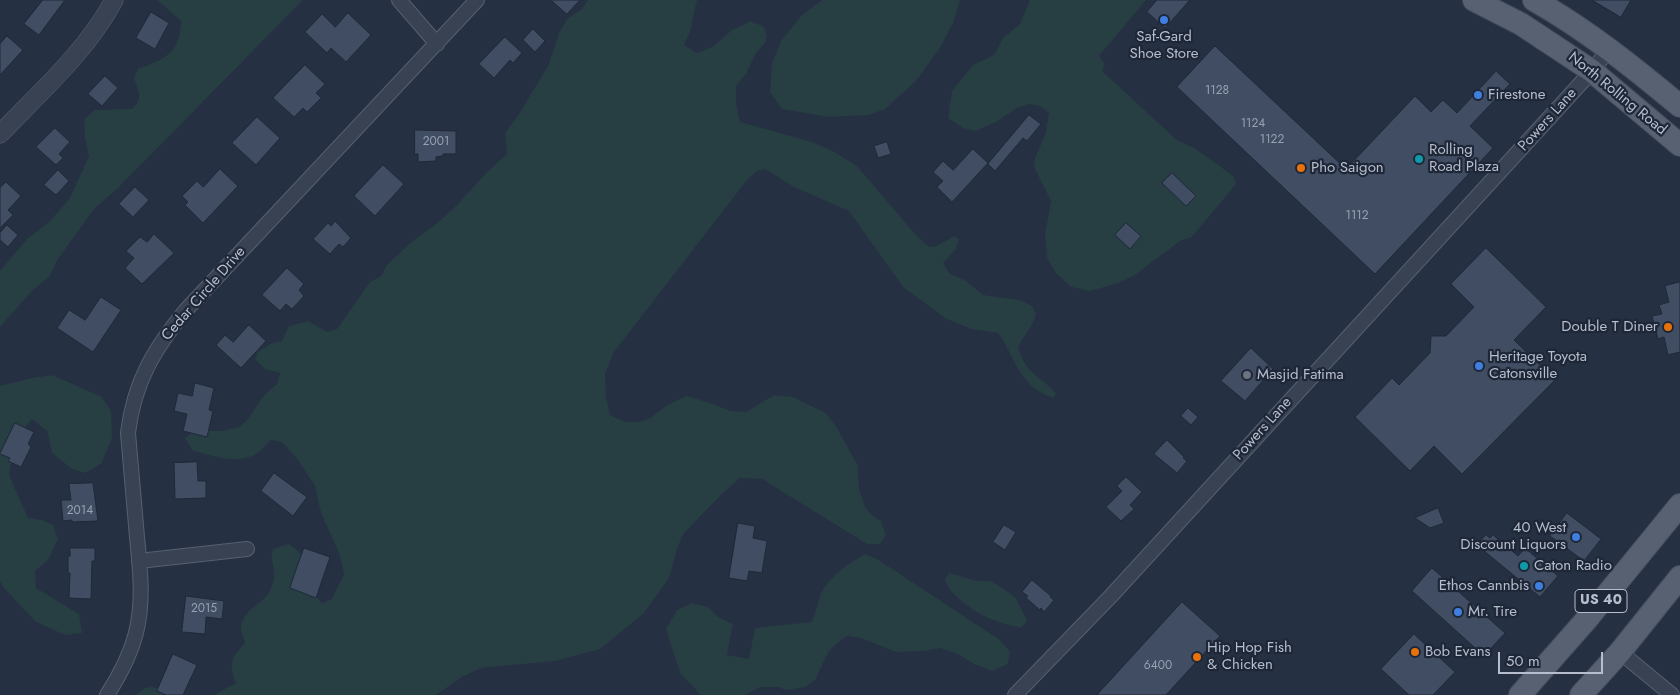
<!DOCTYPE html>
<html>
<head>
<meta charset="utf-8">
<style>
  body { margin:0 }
  #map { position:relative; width:1680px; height:695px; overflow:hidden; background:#253042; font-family:Jost,sans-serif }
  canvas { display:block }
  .scale { position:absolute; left:1498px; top:652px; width:105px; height:22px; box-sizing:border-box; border:2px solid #b6bdcc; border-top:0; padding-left:6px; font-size:15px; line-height:18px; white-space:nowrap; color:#b6bdcc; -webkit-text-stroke:4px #1e2737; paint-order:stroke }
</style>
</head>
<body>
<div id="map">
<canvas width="1680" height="695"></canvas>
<div class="scale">50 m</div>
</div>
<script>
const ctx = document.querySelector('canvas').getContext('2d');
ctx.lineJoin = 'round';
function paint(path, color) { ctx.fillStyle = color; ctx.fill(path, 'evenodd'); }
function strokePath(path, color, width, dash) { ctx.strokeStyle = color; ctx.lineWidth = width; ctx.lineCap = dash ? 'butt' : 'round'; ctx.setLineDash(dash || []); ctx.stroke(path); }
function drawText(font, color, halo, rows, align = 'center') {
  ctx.font = font + ' Jost,sans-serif'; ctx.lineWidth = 4.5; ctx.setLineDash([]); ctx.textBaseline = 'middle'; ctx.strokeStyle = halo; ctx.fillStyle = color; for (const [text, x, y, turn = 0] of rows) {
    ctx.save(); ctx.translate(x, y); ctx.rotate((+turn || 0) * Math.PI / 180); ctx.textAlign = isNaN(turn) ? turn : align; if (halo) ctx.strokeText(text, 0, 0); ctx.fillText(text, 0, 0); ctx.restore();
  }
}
paint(new Path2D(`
  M157 0H303L117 189 94 209 58 259 50 276 32 291 0 327V271L27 239 49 222 70 198 89 156 85 139 84 120 94 110 132 109C144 97 138 92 134 78L138 69C165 59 180 53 181 21Z
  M588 0H697L690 32 684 45 697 53 712 47 732 30 751 21 764 27 767 37 765 43 756 53 746 74 736 86V103L740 122 809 141 831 150 857 166 916 235 928 246 935 247 954 236 959 239 956 249 943 263 949 273 966 281 983 295 1020 300 1032 306 1036 314C1033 327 1024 335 1018 347 1020 352 1022 358 1024 362 1032 375 1046 382 1056 393L1054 398C1019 388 1016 358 998 333L971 329 945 318 903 287 849 211 794 187 765 169 757 171 747 180 614 352 605 373 606 397 610 415 626 422H639L650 418 667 405 687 396 707 402 731 411 746 412 774 395 793 397 826 413 837 428 858 466 859 489 865 507 873 516 881 521 886 535 880 544H867L762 479 740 478 722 494 684 533 678 546 669 578 644 613 600 649 555 661 481 668 462 677 436 695H214L236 683C228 663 231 658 245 643 244 638 241 632 241 628 242 608 266 604 271 588 272 585 274 580 274 576 275 567 269 558 273 549L288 544C307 553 306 569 308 588L322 603 332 599 344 574 339 553 321 513 315 486 298 460 282 442 271 440C267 444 263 448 259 452 240 466 211 456 192 450L185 438 194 431H221L239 427 247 420 265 394 277 384 280 373 265 369 255 359 258 352 272 343 282 341 289 326 308 321 327 332 337 329 370 282 381 276 387 265 409 244 436 224 457 205 487 172 507 154 505 133 519 114 548 66 560 31 568 18 582 9Z
  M822 0H960L954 21 940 48 916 81 885 109 869 115 829 117 782 109 770 92 772 63 781 41 802 15Z
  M1030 0H1146L1099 56 1105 64 1102 71 1177 140 1194 148 1217 164 1234 177 1236 184 1192 237 1180 241 1135 275 1119 283 1090 291 1071 287 1055 272 1047 258 1045 235 1051 201 1034 167 1035 158 1045 135 1049 113 1040 106 1029 104 1017 108 996 122 976 131 963 128 948 118 952 91 973 65 994 55 1003 38 1020 24Z
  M52 375 102 397 111 411 112 439 101 464 85 473 72 469 52 453 47 431 32 419 16 438 9 475 28 518 42 520 53 525 58 539 48 560 35 571 36 588 79 614 82 633 65 635 36 622 3 587 0 581V386L32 378Z
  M865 554 877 559 1000 640 1010 652 1008 664 992 671 974 664 958 654 940 648 925 651 896 652 861 638 848 636 841 640 829 651 815 680 805 687 786 690 778 687H760L745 695H701L680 673 666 629 677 610 692 603 708 607 718 617 733 624 727 655 749 659 755 628 811 622C816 614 817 605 820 596 827 578 849 563 865 554Z
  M949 573 977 581H990L1001 587 1016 598 1027 621 1021 628C995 622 978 616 958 598 951 591 947 588 945 579Z
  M151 687 161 689 169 695H137L138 693 145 688Z`), '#273e43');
const building = new Path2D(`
  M43 0H65L39 35 24 24Z
  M551 0H580L567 14Z
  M1157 0H1190L1165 28 1147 12Z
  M1592 0H1631L1621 17Z
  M151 12 169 23 155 49 136 38Z
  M348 13 371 35 346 62 331 48 327 53 305 32 322 14 335 27Z
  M533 29 545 41 535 52 523 40Z
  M7 36 23 50 0 75V44Z
  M505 37 522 53 513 63 510 60 494 78 479 64Z
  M1215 46 1346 169 1415 96 1431 112 1443 100 1457 113 1496 71 1510 84 1470 126 1493 148 1375 274 1177 87Z
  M305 65 325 84 316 93 321 98 307 112 303 108 294 117 273 98Z
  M105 76 118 88 102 106 88 94Z
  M1029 115 1041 124 1027 141 1023 138 995 171 988 164Z
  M257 117 280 138 256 165 232 143Z
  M55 128 70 142 59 154 63 158 56 165 36 147Z
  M415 130 456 131V154H443V156L436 157V161L418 162V154H415Z
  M887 142 891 154 878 158 874 146Z
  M973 149 988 163 952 202 937 187 943 181 933 172 943 161 953 170Z
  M383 165 404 184 375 216 354 196Z
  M220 169 238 186 203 223 185 205 188 202 182 196 197 181 203 187Z
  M58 170 69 181 56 195 44 185Z
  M1172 173 1196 196 1186 206 1162 183Z
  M6 182 21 196 8 210 13 215 0 228V188Z
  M135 187 149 200 133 217 119 204Z
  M335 221 351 238 343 247 339 244 330 254 313 239 328 223 331 226Z
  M1126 223 1141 236 1130 249 1115 235Z
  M7 225 18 235 8 247 0 240V233Z
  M154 234 174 253 142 284 125 268 134 258 126 251 140 237 147 242Z
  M1486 248 1546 307 1514 340 1555 380 1462 474 1434 446 1410 471 1355 417 1392 378 1399 385 1430 353 1431 336H1446L1474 307 1451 284Z
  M287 268 304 284 299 290 304 296 292 309 286 304 280 311 262 295Z
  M1680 282V352L1668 355 1664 337 1658 339 1652 316 1662 314 1659 305 1669 302 1665 286Z
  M101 297 121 310 93 352 57 328 69 310 85 320Z
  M249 325 266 341 241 368 216 345 225 335 233 342Z
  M1251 348 1273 369 1245 401 1221 381Z
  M195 383 214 388 209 410 213 411 207 437 183 431 187 414 174 411 178 393 192 396Z
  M1188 408 1198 417 1191 425 1181 416Z
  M15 423 34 432 28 444 31 447 21 467 8 461 10 458 0 454Z
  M1167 440 1184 457 1183 458 1187 461 1177 473 1154 454Z
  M197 462 198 481H206V498L175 499 174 463Z
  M274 473 307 497 293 516 261 491Z
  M1126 477 1142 492 1130 505 1134 509 1121 521 1106 507 1122 491 1117 486Z
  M93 483 98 521 72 522V520L63 521 61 500H71L69 484Z
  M1438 508 1444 523 1430 528 1415 518Z
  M1567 513 1601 539 1584 561 1550 536Z
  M738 523 755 526 753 538 767 541 762 573 749 571 747 581 729 578Z
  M1004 525 1016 532 1005 550 993 542Z
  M1486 535 1490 538 1493 535 1518 556 1525 548 1558 576 1540 597 1477 545Z
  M70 548H95V561H92L91 599 69 598 70 573H68V556H70Z
  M304 548 330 557 316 598 290 588Z
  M1432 568 1505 633 1484 656 1412 591Z
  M1032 580 1051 596 1050 597 1054 600 1044 612 1041 608 1040 610 1026 598 1028 596 1022 592Z
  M186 596 224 601 222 619 206 617 205 634 182 632Z
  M1182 602 1220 636 1166 695H1097Z
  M1414 634 1455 672 1433 695H1409L1381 669Z
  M173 654 197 665 183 695H166L157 691Z`);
paint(building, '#404d62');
strokePath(building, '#202939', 1);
const minor = new Path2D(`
  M399 0 437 44
  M139 561 247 549
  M1620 652 1672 695
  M107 695C120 675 130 656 136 633 144 601 140 568 137 537 134 502 131 468 128 433 134 382 154 349 186 310L477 0
  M1015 695 1111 596 1485 188 1592 71 1609 49`);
const tertiary = new Path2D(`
  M0 134C40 92 87 51 114 0`);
const primary = new Path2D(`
  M1474 0 1521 24 1592 71 1680 145
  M1534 0C1587 30 1633 67 1680 106
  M1520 695 1587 619 1680 505
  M1581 695 1620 652 1680 577`);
strokePath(minor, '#57606f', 16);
strokePath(tertiary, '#57606f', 19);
strokePath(primary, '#434b5b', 24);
strokePath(minor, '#394252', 14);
strokePath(tertiary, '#394252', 18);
strokePath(primary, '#576172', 22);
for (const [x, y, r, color] of [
  [1164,20,5,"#3f7fe0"],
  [1478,95,5,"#3f7fe0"],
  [1419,159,5,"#0f9aa8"],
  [1301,168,5,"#e8710a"],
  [1668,327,5,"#e8710a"],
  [1479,366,5,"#3f7fe0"],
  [1247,375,5,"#6b7280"],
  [1576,537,5,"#3f7fe0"],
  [1524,566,5,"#0f9aa8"],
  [1539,586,5,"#3f7fe0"],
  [1458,612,5,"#3f7fe0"],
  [1415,652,5,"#e8710a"],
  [1197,657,5,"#e8710a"]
]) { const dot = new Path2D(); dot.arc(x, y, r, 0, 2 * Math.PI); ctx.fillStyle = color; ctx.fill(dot); strokePath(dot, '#1e2737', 2); }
drawText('12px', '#98a1b2', null, [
  ["1128",1217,91],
  ["1124",1253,124],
  ["1122",1272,140],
  ["2001",436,142],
  ["1112",1357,216],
  ["2014",80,511],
  ["2015",204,609],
  ["6400",1158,666]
]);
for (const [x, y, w] of [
  [1601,601,52]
]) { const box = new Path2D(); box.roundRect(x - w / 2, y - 11.5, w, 23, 4); ctx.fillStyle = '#1e2737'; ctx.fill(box); strokePath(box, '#b6bdcc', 1); }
drawText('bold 14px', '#b6bdcc', null, [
  ["US 40",1601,601]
]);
drawText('15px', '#b6bdcc', '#1e2737', [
  ["Saf-Gard",1164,37,"center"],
  ["Shoe Store",1164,54,"center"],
  ["Firestone",1488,95],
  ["Rolling",1429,150],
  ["Road Plaza",1429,167],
  ["Pho Saigon",1311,168],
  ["Double T Diner",1658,327,"right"],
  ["Heritage Toyota",1489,357],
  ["Catonsville",1489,374],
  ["Masjid Fatima",1257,375],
  ["40 West",1566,528,"right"],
  ["Discount Liquors",1566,545,"right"],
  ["Caton Radio",1534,566],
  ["Ethos Cannbis",1529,586,"right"],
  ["Mr. Tire",1468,612],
  ["Hip Hop Fish",1207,648],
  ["& Chicken",1207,665],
  ["Bob Evans",1425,652]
], 'left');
drawText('15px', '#b6bdcc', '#1e2737', [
  ["North Rolling Road",1617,94,39],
  ["Powers Lane",1548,120,-48],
  ["Cedar Circle Drive",204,294,-49],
  ["Powers Lane",1263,429,-48]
]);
</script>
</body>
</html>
